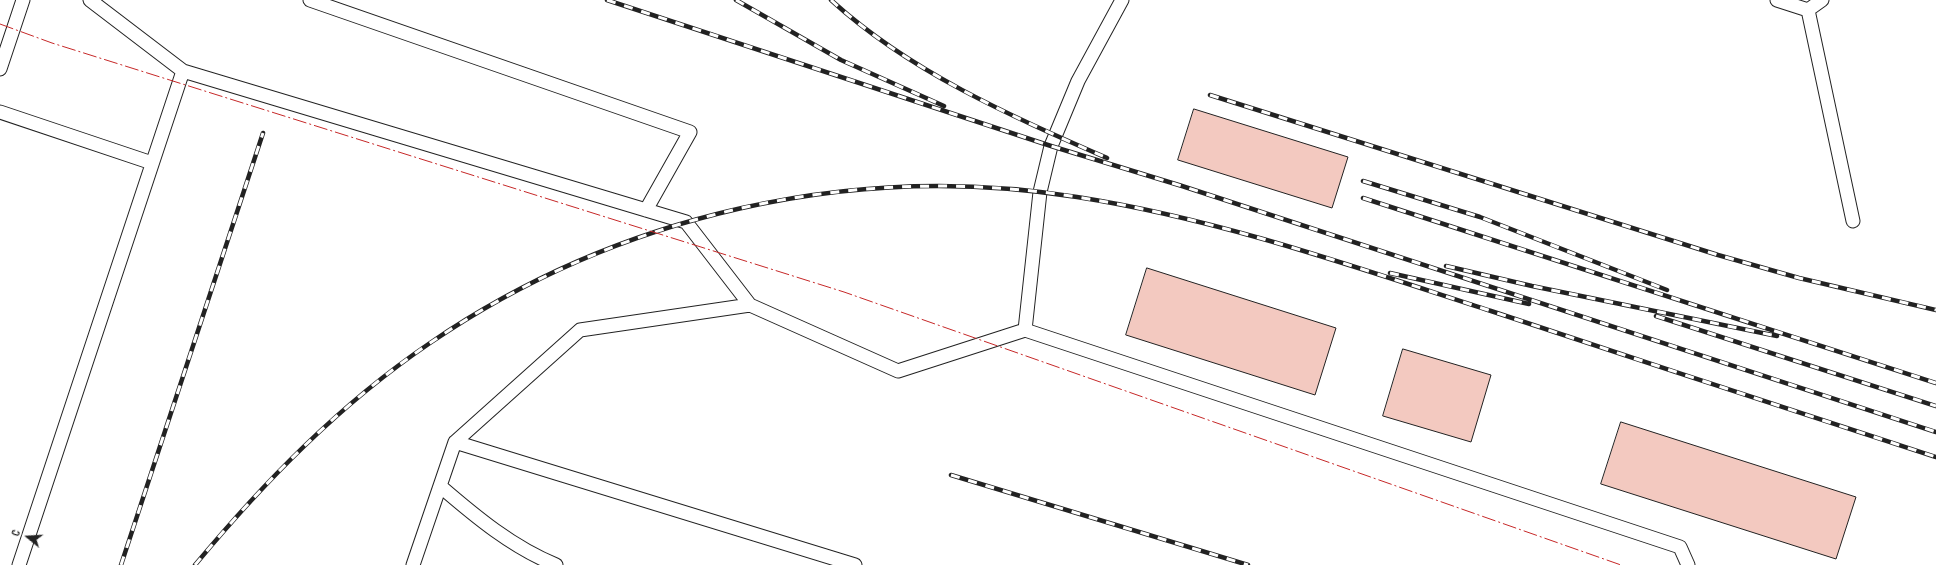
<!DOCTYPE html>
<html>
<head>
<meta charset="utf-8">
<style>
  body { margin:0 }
  #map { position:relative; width:1936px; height:565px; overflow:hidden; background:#fff; font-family:"Sofia Sans Condensed",sans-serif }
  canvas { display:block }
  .north { position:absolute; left:8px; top:517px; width:40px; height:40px; -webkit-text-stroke:3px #fff; paint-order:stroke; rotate:288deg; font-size:11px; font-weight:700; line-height:16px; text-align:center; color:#222 }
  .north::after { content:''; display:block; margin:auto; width:14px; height:18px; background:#222; clip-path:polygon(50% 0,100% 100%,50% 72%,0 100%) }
</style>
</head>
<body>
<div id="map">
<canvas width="1936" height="565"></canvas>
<div class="north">С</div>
</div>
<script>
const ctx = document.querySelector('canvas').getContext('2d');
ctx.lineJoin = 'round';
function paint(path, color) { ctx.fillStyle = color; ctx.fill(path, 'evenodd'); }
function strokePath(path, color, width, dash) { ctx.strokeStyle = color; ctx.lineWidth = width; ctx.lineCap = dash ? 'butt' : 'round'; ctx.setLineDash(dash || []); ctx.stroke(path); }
const building = new Path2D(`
  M1194 109 1348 157 1332 208 1178 160Z
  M1147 268 1336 328 1315 395 1126 335Z
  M1403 349 1491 375 1471 442 1383 416Z
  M1621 422 1856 497 1836 559 1601 484Z`);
paint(building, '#f3c9c0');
strokePath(building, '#222', 1);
const service = new Path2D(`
  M90 0 183 71 686 222 750 305
  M310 0 690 132 646 210
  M1777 0 1808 10 1853 221
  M1808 10 1822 0
  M0 69 23 0
  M0 112 152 163
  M1025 330 1040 192 1051 146 1078 81 1122 0
  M455 442 855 565
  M440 486C476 517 512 547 556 565
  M19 565 183 71
  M413 565 455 442 580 330 750 305 898 371 1025 330 1680 547 1688 565`);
strokePath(service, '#222', 15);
strokePath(service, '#fff', 13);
const rail = new Path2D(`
  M607 0 1051 146 1182 186 1936 432
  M736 0 841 60 944 106
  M831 0C910 72 1011 116 1107 158
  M1210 95 1718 255 1799 278 1936 310
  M1363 181 1480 217 1667 290
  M1363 198 1936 383
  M1446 266 1532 286 1777 336
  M1390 273 1529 304
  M1656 316 1936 406
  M951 475 1248 565
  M121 565 263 133
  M195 565C264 482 340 404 430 343 617 215 853 161 1077 197 1219 219 1355 267 1491 311 1639 360 1788 409 1936 457`);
strokePath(rail, '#222', 4.5);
strokePath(rail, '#fff', 3, [9]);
strokePath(new Path2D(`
  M0 24 52 43 844 292 1621 565`), '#c62828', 1, [14, 3, 2, 3]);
</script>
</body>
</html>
